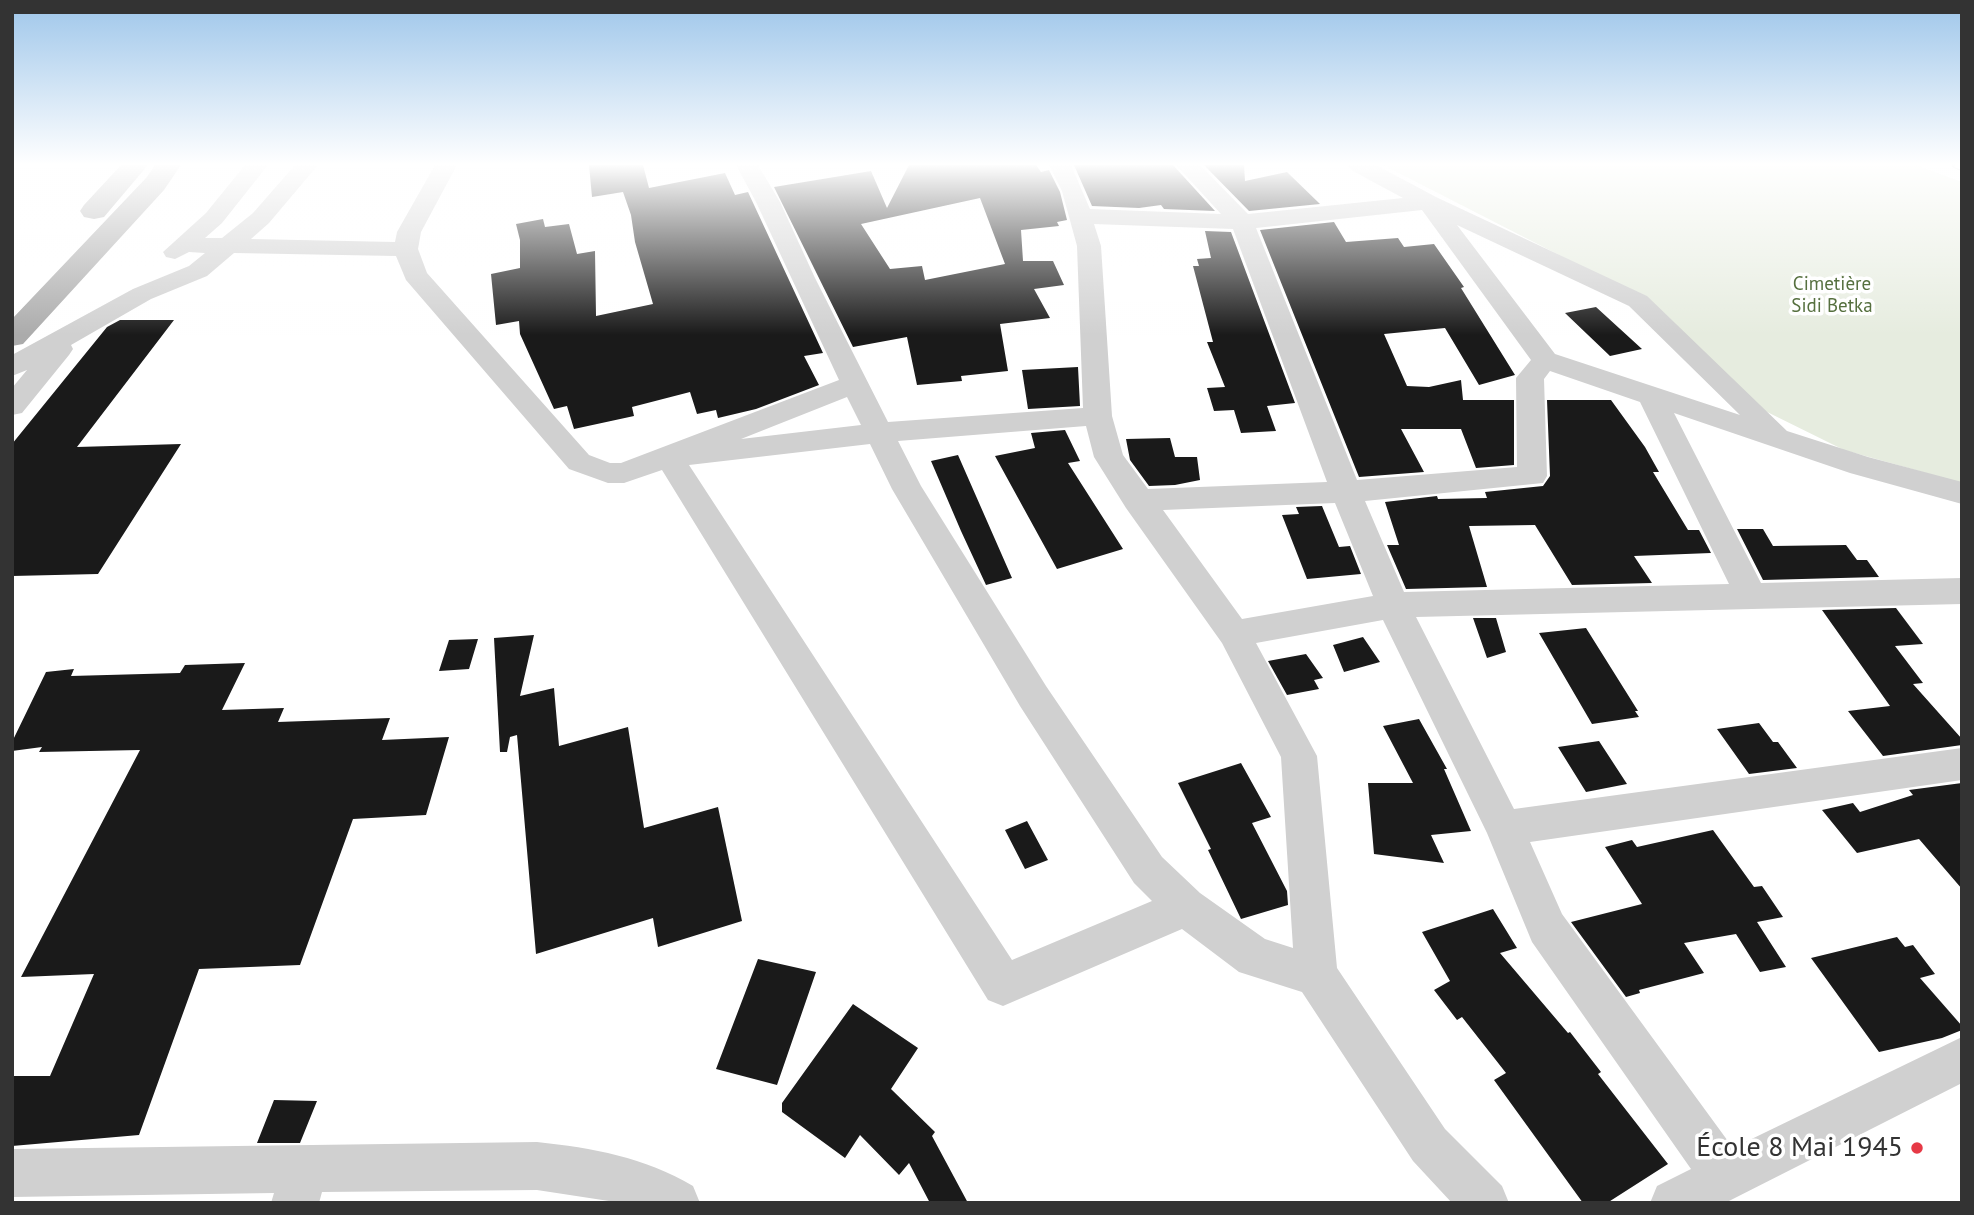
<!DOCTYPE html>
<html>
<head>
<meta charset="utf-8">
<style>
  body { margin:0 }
  #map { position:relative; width:1974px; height:1215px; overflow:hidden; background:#fff; font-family:"PT Sans",sans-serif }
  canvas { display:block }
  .frame { position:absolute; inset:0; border:14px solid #333; pointer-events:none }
</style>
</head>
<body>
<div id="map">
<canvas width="1974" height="1215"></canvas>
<div class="frame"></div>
</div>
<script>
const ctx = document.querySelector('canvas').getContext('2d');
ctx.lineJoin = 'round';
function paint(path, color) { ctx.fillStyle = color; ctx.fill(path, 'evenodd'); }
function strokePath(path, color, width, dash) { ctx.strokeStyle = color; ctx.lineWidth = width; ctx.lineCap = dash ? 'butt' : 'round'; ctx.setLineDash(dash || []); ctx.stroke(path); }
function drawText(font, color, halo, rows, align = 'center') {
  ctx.font = font + ' "PT Sans",sans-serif'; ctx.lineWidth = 7; ctx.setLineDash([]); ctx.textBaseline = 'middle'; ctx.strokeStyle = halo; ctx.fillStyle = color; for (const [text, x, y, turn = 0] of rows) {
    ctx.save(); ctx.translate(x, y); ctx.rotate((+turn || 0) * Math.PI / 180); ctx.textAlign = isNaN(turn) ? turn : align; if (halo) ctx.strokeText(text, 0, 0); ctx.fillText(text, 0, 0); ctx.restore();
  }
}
paint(new Path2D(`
  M1383 165H1916L1962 182V483L1844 450 1759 408 1653 303Z`), '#e6ecdf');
paint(new Path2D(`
  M589 165H643L649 188 725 173 735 195 748 192 823 353 804 356 819 385 756 409 718 418 716 410 697 414 690 392 632 407 634 416 574 429 567 406 554 409 520 334 519 321 496 325 491 274 520 268V240L516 224 543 219 545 227 569 224 577 254 595 251 596 316 653 304 635 242 631 215 623 192 592 197Z
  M909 165H1036L1041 172 1049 170 1060 192 1067 220 1057 222 1059 226 1021 230 1023 261H1053L1064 285 1034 289 1050 318 1000 324 1008 371 961 376 962 381 917 385 907 337 853 347 774 187 871 171 887 208ZM980 198 1005 264 925 280 922 266 890 269 861 224Z
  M1074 165H1173L1215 211 1164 209 1161 205 1139 208 1092 206Z
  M1204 165H1244L1245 181 1287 172 1320 204 1249 211Z
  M1334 222 1346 242 1398 238 1404 247 1434 244 1464 287 1461 288 1515 375 1479 385 1445 328 1384 334 1407 386 1429 387 1461 380 1463 400H1514V465L1476 468 1461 429H1401L1424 472 1359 477 1260 230Z
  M1205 231 1231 232 1295 403 1267 406 1276 431 1241 433 1234 410 1214 411 1207 388 1225 387 1207 342H1213L1193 266H1199L1197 259 1211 258Z
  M1596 307 1642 349 1610 356 1565 313Z
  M120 320H174L77 447 181 444 98 574 12 576V444L107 327Z
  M1078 367 1080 406 1028 409 1022 370Z
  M1547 400H1611L1645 447 1659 472H1653L1688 530H1699L1711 553 1634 556 1652 583 1572 585 1535 525 1469 526 1487 587 1406 589 1387 545H1399L1385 502 1437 496 1438 499 1487 498 1485 492 1543 486 1550 476Z
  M1065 430 1080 461 1068 463 1123 549 1057 569 995 456 1035 448 1031 433Z
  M1170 438 1175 457H1197L1200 480 1175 485 1149 486 1130 460 1126 439Z
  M958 455 1012 578 986 585 961 531 931 461Z
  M1322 506 1339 547 1350 546 1361 574 1307 579 1282 515 1299 514 1296 507Z
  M1737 529H1763L1773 546 1846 545 1857 560H1867L1879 577 1763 580Z
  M1896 608 1923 644 1895 646 1923 683 1913 684 1962 739V745L1883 756 1848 711 1890 706 1822 610Z
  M1473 618H1496L1506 652 1487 658Z
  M1586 628 1638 711H1635L1639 717 1592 724 1539 633Z
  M534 635 520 696 554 688 559 746 628 727 644 828 718 807 742 921 658 947 653 918 536 954 517 735 510 737 507 752H500L494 638Z
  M1363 637 1380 662 1344 672 1333 645Z
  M478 639 469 669 439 671 449 640Z
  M1306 654 1323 678 1314 680 1319 689 1287 695 1268 661Z
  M245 663 222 710 284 708 278 722 390 718 382 740 449 737 426 815 353 819 300 965 199 969 139 1135 12 1146V1076H50L94 974 21 977 140 750 39 752 42 747 12 751V742L46 672 74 669 71 676 180 673 185 665Z
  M1419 719 1447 769H1444L1471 831 1431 835 1444 863 1374 854 1368 783H1413L1383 726Z
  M1759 723 1773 742H1778L1797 768 1749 774 1717 729Z
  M1599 741 1627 784 1586 792 1558 747Z
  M1241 763 1271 817 1252 823 1287 891 1288 905 1241 919 1208 850 1211 849 1178 783Z
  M1962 783V889L1919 839 1857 853 1822 810 1853 803 1860 812 1913 795 1909 790Z
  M1027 821 1048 860 1025 869 1005 830Z
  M1713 830 1754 887 1762 886 1783 917 1757 922 1786 967 1760 972 1736 934 1684 943 1704 973 1639 990 1640 993 1626 997 1571 922 1642 904 1605 847 1632 840 1637 847Z
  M1493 909 1517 948 1500 953 1568 1033 1570 1032 1601 1072 1598 1074 1668 1164 1607 1203H1583L1494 1080 1506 1073 1462 1017 1457 1020 1434 990 1450 981 1422 932Z
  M1897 937 1905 947 1913 945 1935 974 1920 978 1962 1026V1030L1942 1038 1879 1052 1811 958Z
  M758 959 816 972 777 1085 716 1069Z
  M853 1004 918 1048 891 1089 935 1132 932 1136 968 1203H930L909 1163 899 1175 860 1135 845 1158 782 1112V1103Z
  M274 1100 317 1101 300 1143H257Z`), '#1a1a1a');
paint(new Path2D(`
  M245 165H268L222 223 205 238H222L253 213 295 165H318L269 223 251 239 395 242 397 232 435 165H457L421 232 418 249 427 273 589 455 610 463H621L839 380 756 202 736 165H758L780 202 815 278 888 422 1083 408 1077 246 1062 191 1049 165H1071L1090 209 1221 214 1176 165H1200L1248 214 1403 198 1351 170 1348 165H1376L1436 197 1647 296 1787 431 1868 457 1962 482V504L1850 473 1674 413 1761 583 1962 578V604L1416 617 1514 809 1962 748V780L1530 842 1562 914 1733 1148 1962 1037V1083L1725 1203H1650L1657 1186 1691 1169 1532 942 1487 833 1383 620 1256 643 1317 756 1337 968 1445 1129 1502 1186 1509 1203H1452L1413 1161 1302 992 1239 972 1182 929 1003 1006 988 1000 662 470 624 483H608L569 469 406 280 396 256 234 253 207 276 151 299 71 345 73 349 69 355 22 413 12 415V388L27 370 12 376V355L133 289 189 266 205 253 189 252 175 259 166 257 163 252 206 213ZM1422 210 1531 360 1516 378 1517 467 1357 480 1256 228ZM1094 224 1233 229 1327 482 1148 489 1123 455 1112 416 1101 246ZM1457 225 1629 306 1740 415 1555 354ZM1550 371 1640 402 1729 584 1404 592 1365 501 1543 483 1547 476 1544 379ZM847 397 861 425 741 439ZM1086 426 1094 457 1126 508 1222 643 1281 757 1293 948 1265 939 1200 893 1162 857 1046 686 921 486 898 441ZM870 444 892 489 1020 706 1134 883 1152 901 1012 960 689 465ZM1335 503 1373 596 1242 619 1163 510Z
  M537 1142C593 1148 644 1157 693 1186L700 1203H622L537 1190 322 1192 319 1203H271L274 1193 12 1197V1149Z`), '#d0d0d0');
paint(new Path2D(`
  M121 165H148L104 217 94 219 84 217 80 211 84 205Z
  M155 165H181L164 190 23 344 12 346V319L146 178Z`), '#ababab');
const rail = new Path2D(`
  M1955 165 1962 168`);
strokePath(rail, '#888', 6);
strokePath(rail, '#fff', 4.5, [12]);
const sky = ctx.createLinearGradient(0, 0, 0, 335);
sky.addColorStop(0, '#9ec6ea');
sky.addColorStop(0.49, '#fff');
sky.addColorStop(1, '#ffffff00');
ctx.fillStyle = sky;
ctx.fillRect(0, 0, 1974, 335);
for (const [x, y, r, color] of [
  [1917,1148,7,"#e63946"]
]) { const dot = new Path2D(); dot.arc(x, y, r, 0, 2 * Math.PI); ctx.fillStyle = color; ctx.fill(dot); strokePath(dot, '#fff', 2.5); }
drawText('19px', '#56703f', '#fff', [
  ["Cimetière",1832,285],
  ["Sidi Betka",1832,307]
]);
drawText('28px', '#333', '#fff', [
  ["École 8 Mai 1945",1903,1148]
], 'right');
</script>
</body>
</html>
